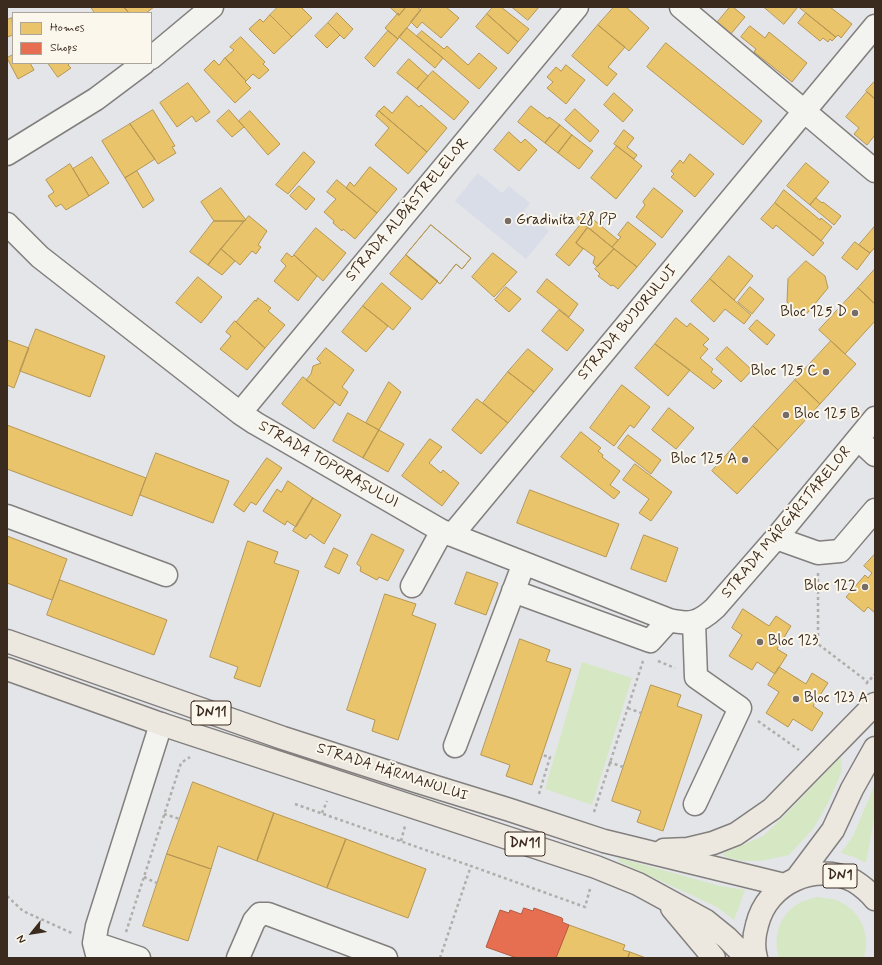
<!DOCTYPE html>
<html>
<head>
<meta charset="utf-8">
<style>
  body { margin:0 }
  #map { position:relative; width:882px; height:965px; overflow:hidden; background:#e4e5e8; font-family:Mynerve,sans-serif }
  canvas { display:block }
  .frame { position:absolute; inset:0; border:8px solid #3b2a1e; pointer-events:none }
  .legend { position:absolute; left:12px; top:12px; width:140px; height:52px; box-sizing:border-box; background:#fbf7ec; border:1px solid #aea59a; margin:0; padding:5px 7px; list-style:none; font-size:12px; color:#3b2a1e }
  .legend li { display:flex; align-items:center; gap:8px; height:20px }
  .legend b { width:20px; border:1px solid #aea59a }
  .north { position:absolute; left:12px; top:913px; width:40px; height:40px; -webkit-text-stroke:3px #fbf7ec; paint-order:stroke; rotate:240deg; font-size:11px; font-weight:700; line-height:16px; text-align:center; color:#3b2a1e }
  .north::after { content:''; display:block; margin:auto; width:14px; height:18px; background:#3b2a1e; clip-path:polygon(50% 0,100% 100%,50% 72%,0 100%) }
</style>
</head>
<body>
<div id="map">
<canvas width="882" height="965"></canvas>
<div class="frame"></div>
<ul class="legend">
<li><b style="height:11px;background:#e9c46a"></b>Homes</li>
<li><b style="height:11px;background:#e76f51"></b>Shops</li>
</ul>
<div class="north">N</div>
</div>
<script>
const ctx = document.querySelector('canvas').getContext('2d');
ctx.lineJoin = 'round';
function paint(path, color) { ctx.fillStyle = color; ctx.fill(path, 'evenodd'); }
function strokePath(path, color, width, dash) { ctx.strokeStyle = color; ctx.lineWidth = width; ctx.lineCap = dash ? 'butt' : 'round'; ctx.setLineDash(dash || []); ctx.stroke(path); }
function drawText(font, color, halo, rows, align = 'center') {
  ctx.font = font + ' Mynerve,sans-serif'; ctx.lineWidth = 4; ctx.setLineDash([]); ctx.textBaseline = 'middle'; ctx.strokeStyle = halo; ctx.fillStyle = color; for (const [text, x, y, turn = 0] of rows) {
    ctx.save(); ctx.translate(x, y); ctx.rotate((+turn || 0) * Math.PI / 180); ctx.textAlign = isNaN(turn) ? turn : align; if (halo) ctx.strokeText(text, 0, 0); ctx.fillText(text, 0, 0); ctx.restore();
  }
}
paint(new Path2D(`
  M478 173 502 193 509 186 530 203 524 211 549 231 526 259 455 201Z`), '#d9dde8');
paint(new Path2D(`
  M582 662 632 678 592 805 545 789Z
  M841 757 842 771 828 803 813 829 789 855 761 861H743L726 857 722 854 763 836 780 820Z
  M875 784V813L866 863 854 857 841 853 853 836Z
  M619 858 720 886 745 890 734 920 717 907 618 861Z
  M816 897C821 898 827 898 832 899 852 904 866 922 866 942 866 947 865 953 864 958H779C772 936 780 913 801 902 806 900 811 899 816 897Z`), '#d5e8c3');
const homes = new Path2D(`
  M91 7H124L129 13H95Z
  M124 7H154L146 13H129Z
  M278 7H301L312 18 292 37 270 15Z
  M390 7H406L399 15Z
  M406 7H417L421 10 398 39 385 28 398 13 399 15Z
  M423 7H446L459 18 441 38 422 22 417 28 411 22Z
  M493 7H501L529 29 518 42 487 14Z
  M512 7H539L528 20Z
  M614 7H626L649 28 629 51 598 25Z
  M730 7H733L745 17 730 35 716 24Z
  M764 7H796L797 8 784 24Z
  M799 7H830L852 24 841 38 838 35 836 37Z
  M337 13 353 29 344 39 328 23Z
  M806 13 836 37 832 41 830 39 828 42 823 38 820 41 798 23Z
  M487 14 518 42 508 54 476 27Z
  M270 15 292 37 274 54 249 29 260 19 263 22Z
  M12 18 13 35 7 37V20Z
  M328 23 340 35 327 48 315 36Z
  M598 25 625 47 608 67 617 74 607 86 572 56Z
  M750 26 765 38 769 32 807 63 792 82 754 52 756 49 741 37Z
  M407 28 443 58 435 68 399 37Z
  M388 31 398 39 374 67 365 58Z
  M422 31 444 49 447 46 468 65 479 53 497 68 479 89 417 36Z
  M241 37 265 62 263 64 269 70 259 79 253 74 246 81 225 58 234 50 230 47Z
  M666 43 762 121 743 145 647 67Z
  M13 55V63H30L34 70 18 79 7 58Z
  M225 58 246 81 245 82 251 88 235 103 204 70 214 60 219 65Z
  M409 59 428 76 417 89 397 73Z
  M48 63H70L68 65 71 68 58 77Z
  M566 65 585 80 566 104 547 88 553 82 547 77 556 67 561 71Z
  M433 71 469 102 454 120 417 89Z
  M875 81V99L866 91Z
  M188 83 210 112 196 122 192 116 177 127 160 103Z
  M867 92 875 99V135L867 145 854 134 859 128 846 117Z
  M614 93 633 110 623 122 604 105Z
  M407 96 419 107 421 105 447 128 427 152 379 111 384 106 392 113Z
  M531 106 548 119 549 117 560 125 545 143 518 122Z
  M575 109 599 131 590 142 565 120Z
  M153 110 175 146 172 147 176 153 158 164 130 124Z
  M229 110 244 127 232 137 217 121Z
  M250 111 280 144 268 155 239 121Z
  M379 111 427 152 408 174 375 145 389 128 376 116Z
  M130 124 155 159 125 178 102 141Z
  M560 125 572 135 558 153 545 143Z
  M624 130 634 138 627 147 637 155 634 159 614 144Z
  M509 132 521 143 525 139 537 150 519 171 494 150Z
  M572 135 593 151 579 169 558 153Z
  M617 146 642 166 616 199 591 178Z
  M304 152 315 162 288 194 276 185Z
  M690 154 714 174 695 197 671 177 674 174 671 171 680 160 683 163Z
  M92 157 109 183 89 196 73 169Z
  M806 163 829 182 810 205 787 186Z
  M70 164 89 196 66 210 61 204 56 207 48 196 54 192 46 180Z
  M370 167 397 189 377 213 346 188 350 182 354 186Z
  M137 171 154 200 143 208 125 178Z
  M337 180 377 213 355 239 343 229 342 231 333 223 334 221 324 212 336 199 327 192Z
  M299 186 315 199 306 210 290 196Z
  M221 188 246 220 244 221H214L201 202Z
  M654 188 683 211 662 238 636 217 645 205 643 202Z
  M784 190 820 220 821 218 832 227 821 241 775 203Z
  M816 198 822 203 823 202 841 216 834 225 810 205Z
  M775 203 824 243 813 256 776 225 773 229 761 219Z
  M583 211 618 240 612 247 577 219Z
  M249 216 267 231 258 245 261 247 256 254 252 251 240 265 221 249Z
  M214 221H244L208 265 190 252Z
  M628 222 656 244 637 267 612 247 621 237 618 235Z
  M582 223 588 227 576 243 583 249 569 266 556 255Z
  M431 225 471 258 462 269 456 264 440 284 406 255Z
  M431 225 471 258 462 269 456 264 440 284 406 255Z
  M875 226V247L870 253 859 245Z
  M588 227 614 249 597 267 593 263 595 257 576 243Z
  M316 228 346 253 323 281 294 255Z
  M855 242 870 253 857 270 842 258Z
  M221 249 235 261 222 275 208 265Z
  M614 249 637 267 618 289 613 285 611 286 598 276 600 274 595 269Z
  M287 253 292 257 294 255 317 276 298 301 274 281 286 266 281 261Z
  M493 253 517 272 494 297 472 277Z
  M406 255 438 281 422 300 390 274Z
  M729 256 753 276 734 300 710 279Z
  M806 261 825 276 828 288 804 317 787 302 788 279Z
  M875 269V304L858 288Z
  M198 277 222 297 201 323 176 303Z
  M547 279 578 304 569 317 537 292Z
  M710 279 751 315 744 324 725 309 714 322 691 301Z
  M382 283 411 308 393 330 363 306Z
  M506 287 521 299 509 312 495 300Z
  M750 287 764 299 752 314 738 302Z
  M858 288 875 304V321L845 354 819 330Z
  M258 298 271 308 268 311 285 325 265 348 236 322 255 300 256 301Z
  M363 306 388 326 366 352 342 332Z
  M559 310 584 330 567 351 542 331Z
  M676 318 687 327 690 323 709 339 703 345 708 349 700 358 713 369 711 372 722 381 714 389 655 344Z
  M757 320 775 335 767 345 749 329Z
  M235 321 265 348 247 370 220 349 231 336 226 332Z
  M36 329 105 356 90 397 20 371Z
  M7 340 29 348 14 388 7 385Z
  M831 341 856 364 820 404 795 380Z
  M655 344 690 370 668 396 635 368Z
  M727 347 752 370 741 382 716 359Z
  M326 348 354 370 342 387 348 392 340 406 306 380 311 374 313 366 321 363 317 359Z
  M528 349 553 369 534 392 508 372Z
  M508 372 534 392 508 423 483 403Z
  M303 377 335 402 314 429 282 404Z
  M795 380 820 404 778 450 753 426Z
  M389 382 401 392 379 430 366 423Z
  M622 385 650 407 634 428 630 425 614 446 590 428Z
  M477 399 508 423 481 454 452 430Z
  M669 408 694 428 676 449 652 430Z
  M348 413 379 430 363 458 333 441Z
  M7 425 146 478 132 516 7 469Z
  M753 426 778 450 737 494 712 471Z
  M379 430 404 444 388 472 363 458Z
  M581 432 601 448 598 451 603 455 602 457 620 471 610 485 620 492 614 499 561 457Z
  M628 435 661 460 651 474 618 448Z
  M430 439 442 447 429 463 441 473 443 470 459 483 442 506 402 476Z
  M156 453 229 481 213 523 140 495Z
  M267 458 282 468 256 505 251 502 244 512 234 505Z
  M635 464 672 492 651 521 639 513 649 499 623 480Z
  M288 481 313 498 296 527 287 521 285 525 263 511 277 489 281 492Z
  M530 490 619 524 606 557 517 523Z
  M313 498 341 515 324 544 310 534 306 539 293 531Z
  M372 534 404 550 388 581 379 577 377 580 360 571 361 567 357 564Z
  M644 535 678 548 666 582 631 569Z
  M7 536 67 559 52 600 7 583Z
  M248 541 278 552 274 563 299 571 260 687 234 678 238 667 210 657Z
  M334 548 348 555 339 574 325 567Z
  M875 554V613L868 607 864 612 846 597 865 575 868 578 872 573 864 566Z
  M467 572 498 583 486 615 455 604Z
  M60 580 167 620 154 655 47 615Z
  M385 594 416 604 412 615 436 624 398 740 372 731 375 720 347 710Z
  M743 609 769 626 776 616 791 626 777 649 787 655 775 674 757 662 752 670 729 656 742 635 732 628Z
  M520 639 550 650 546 661 571 669 532 785 506 776 510 765 481 755Z
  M779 667 806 684 812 673 828 683 813 706 823 713 812 731 793 719 788 727 766 713 779 692 768 685Z
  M651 685 681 695 677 706 702 715 663 831 637 822 641 811 612 801Z
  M193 782 274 813 257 861 218 846 211 869 167 854Z
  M274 813 346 839 327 888 257 861Z
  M346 839 426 869 408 918 327 888Z
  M167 854 211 869 188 941 143 926Z
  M569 925 625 945 623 950 630 952 628 958H556Z
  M630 952 646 958H628Z`);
paint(homes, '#e9c46a');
strokePath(homes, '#b59653', 1);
const shops = new Path2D(`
  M524 908 533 911 534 908 562 918 563 920 562 922 569 925 556 958H517L486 947 500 910 509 913 510 910 521 914Z`);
paint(shops, '#e76f51');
strokePath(shops, '#b35a42', 1);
const minor = new Path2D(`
  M681 7 875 171
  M151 58 212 7
  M7 154 96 99 144 63
  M7 224 40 257 240 413 255 423 442 531 669 620C690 625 699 623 715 608L776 538 875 418
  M240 413 577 7
  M858 439 875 455
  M7 516 166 575
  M452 535 875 26
  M776 538 818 553 840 551 875 510
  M412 586 442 531
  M513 591 650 641 669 620
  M694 622 696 677 740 708 695 804
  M455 746 524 563
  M94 943 139 958
  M98 958 94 943 97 926 161 724
  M238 958 254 921 260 914H268L386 958`);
const major = new Path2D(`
  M7 641 283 738 416 781 510 810 604 841 784 885
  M7 669 161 724 596 867 638 884 706 921 727 938 747 958
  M664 850 688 849 713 843 736 834 772 809 875 704
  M797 878 833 830 852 789 875 748
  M672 908 714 958
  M756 958C753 947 754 935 757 925 767 883 815 861 854 881 862 886 869 892 875 899`);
strokePath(minor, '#827f7e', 25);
strokePath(major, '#827f7e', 25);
strokePath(new Path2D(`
  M818 573V644L868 682
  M658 661 675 668
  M866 684 875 674
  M628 708 641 713
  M758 721 799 750
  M609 762 623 767
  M539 794 550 757 542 755
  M295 804 471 866
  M594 812 643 661
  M322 813 327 801
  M164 814 180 819
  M401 841 405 826
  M144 877 157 883
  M7 896 23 911 74 934
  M126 932 181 763 190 757
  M440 958 471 866 585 907 590 889`), '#b0aeab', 2.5, [3, 3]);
strokePath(minor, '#f3f3f0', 22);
strokePath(major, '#ece8e0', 22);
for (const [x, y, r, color] of [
  [508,221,4,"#766b65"],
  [855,313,4,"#766b65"],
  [826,372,4,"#766b65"],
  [786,415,4,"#766b65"],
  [745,460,4,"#766b65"],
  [865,587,4,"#766b65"],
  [760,642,4,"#766b65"],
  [796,699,4,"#766b65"]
]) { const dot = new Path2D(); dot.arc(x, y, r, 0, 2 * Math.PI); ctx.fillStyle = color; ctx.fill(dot); strokePath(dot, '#fbf7ec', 1.5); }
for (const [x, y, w] of [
  [211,713,40],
  [525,844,40],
  [840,876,34]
]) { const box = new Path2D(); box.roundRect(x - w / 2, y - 12, w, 24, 3); ctx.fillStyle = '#fbf7ec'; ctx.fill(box); strokePath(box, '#3b2a1e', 1); }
drawText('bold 14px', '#3b2a1e', null, [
  ["DN11",211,713],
  ["DN11",525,844],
  ["DN1",840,876]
]);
drawText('15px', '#3b2a1e', '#fbf7ec', [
  ["STRADA ALBĂSTRELELOR",408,210,-50],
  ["STRADA BUJORULUI",628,323,-50],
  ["STRADA TOPORAȘULUI",328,465,30],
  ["STRADA MĂRGĂRITARELOR",787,523,-50],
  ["STRADA HĂRMANULUI",392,773,18]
]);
drawText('15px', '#3b2a1e', '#fbf7ec', [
  ["Gradinita 28 PP",516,221],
  ["Bloc 125 D",847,313,"right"],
  ["Bloc 125 C",818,372,"right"],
  ["Bloc 125 B",794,415],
  ["Bloc 125 A",737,460,"right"],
  ["Bloc 122",857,587,"right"],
  ["Bloc 123",768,642],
  ["Bloc 123 A",804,699]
], 'left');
</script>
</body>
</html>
